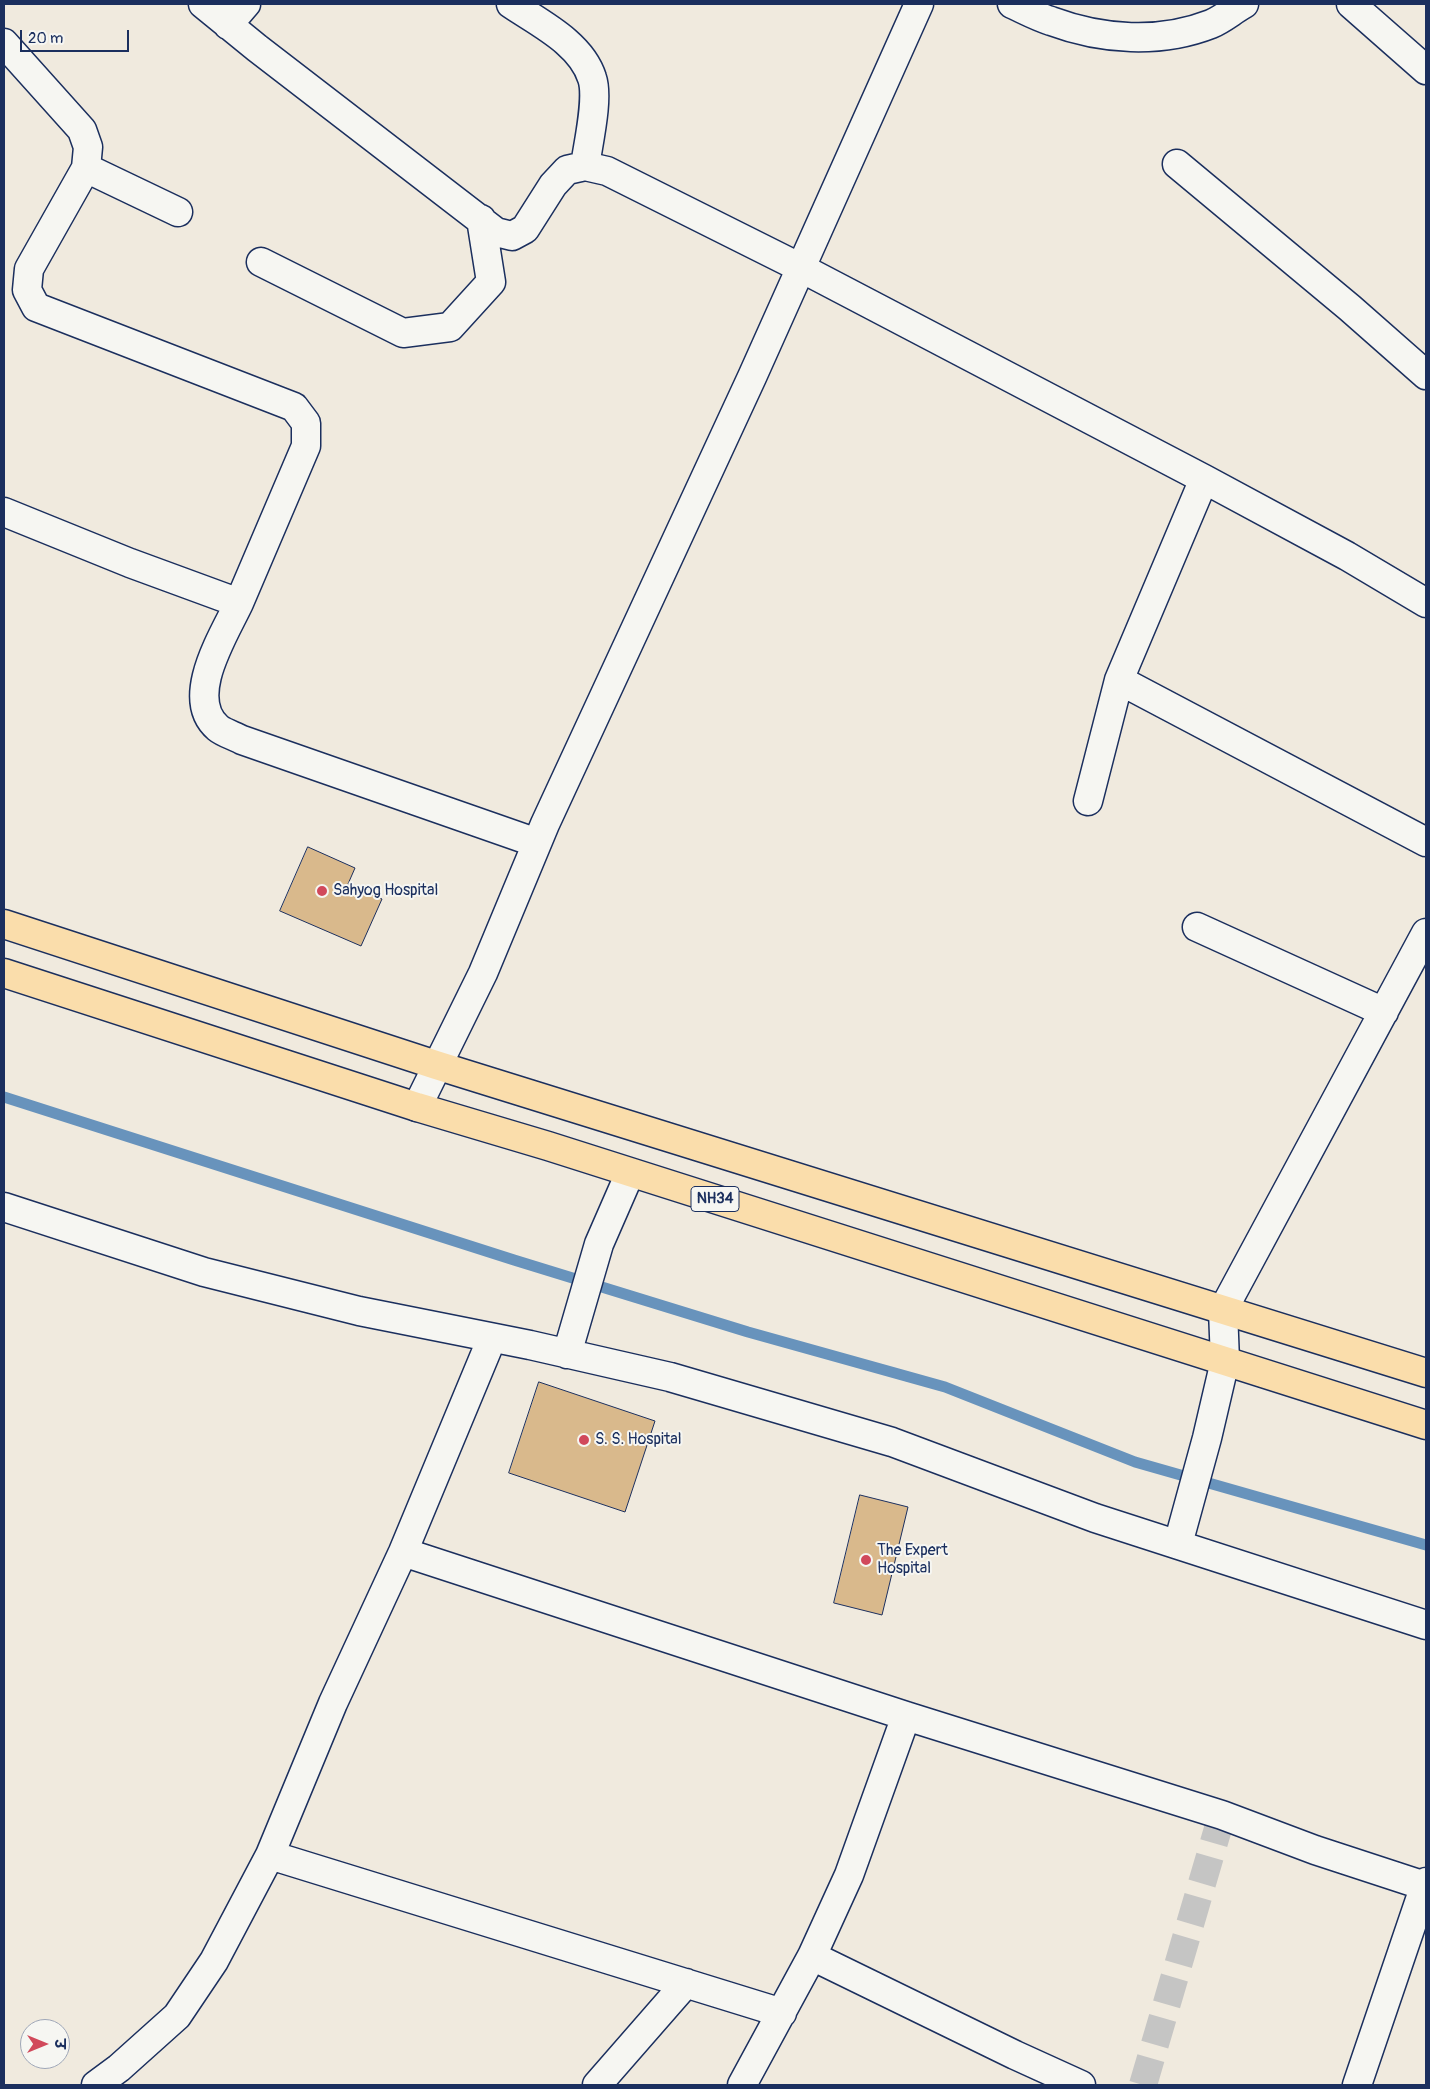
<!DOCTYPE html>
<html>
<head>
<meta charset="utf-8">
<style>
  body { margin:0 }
  #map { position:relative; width:1430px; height:2089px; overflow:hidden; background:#f0eade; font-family:Pangolin,"Playpen Sans Deva",sans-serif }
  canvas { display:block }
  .frame { position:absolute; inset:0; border:5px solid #1b2f5e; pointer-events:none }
  .north { position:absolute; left:20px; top:2019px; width:50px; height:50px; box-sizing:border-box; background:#f6f6f2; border:1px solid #9ea6b7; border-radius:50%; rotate:90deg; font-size:14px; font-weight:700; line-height:20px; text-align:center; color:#1b2f5e }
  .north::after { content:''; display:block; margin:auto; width:18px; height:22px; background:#d1495b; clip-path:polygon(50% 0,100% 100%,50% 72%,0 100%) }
  .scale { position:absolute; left:20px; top:30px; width:109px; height:22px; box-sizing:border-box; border:2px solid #1b2f5e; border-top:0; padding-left:6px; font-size:15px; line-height:18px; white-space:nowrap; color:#1b2f5e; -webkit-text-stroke:4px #f6f6f2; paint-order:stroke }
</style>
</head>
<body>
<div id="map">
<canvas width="1430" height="2089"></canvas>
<div class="frame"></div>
<div class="north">उ</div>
<div class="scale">20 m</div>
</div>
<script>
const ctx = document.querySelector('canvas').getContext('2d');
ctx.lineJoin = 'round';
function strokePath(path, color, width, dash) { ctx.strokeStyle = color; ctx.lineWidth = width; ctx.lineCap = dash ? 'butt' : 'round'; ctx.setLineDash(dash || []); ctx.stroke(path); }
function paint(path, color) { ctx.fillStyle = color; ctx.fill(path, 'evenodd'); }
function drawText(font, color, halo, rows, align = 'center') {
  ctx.font = font + ' Pangolin,sans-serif'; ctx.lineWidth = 4; ctx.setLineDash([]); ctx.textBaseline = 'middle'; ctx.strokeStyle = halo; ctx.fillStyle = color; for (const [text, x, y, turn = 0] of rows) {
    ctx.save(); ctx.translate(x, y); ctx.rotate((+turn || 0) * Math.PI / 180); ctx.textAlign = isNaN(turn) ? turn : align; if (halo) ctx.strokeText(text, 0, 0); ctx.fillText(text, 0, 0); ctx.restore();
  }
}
strokePath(new Path2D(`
  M4 1097 514 1260 748 1332 945 1387 1135 1462 1426 1545`), '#6893bc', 11);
const building = new Path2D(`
  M308 847 355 868 348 884 382 899 361 946 280 911Z
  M539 1382 655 1421 625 1512 509 1473Z
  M860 1495 908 1507 882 1615 834 1603Z`);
paint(building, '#d9b98c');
strokePath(building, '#1b2f5e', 1);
strokePath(new Path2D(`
  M1143 2085 1222 1815`), '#c5c5c4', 28, [28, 14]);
const minor = new Path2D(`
  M203 4 257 48 496 232 512 236 525 229 553 185 567 170 585 166 607 171 801 268 1204 479 1347 556 1426 603
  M511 4C539 23 581 43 592 78 599 98 588 144 585 166
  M1012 4C1025 10 1038 17 1051 21 1102 40 1160 44 1211 24 1223 19 1233 10 1244 4
  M1351 4 1426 70
  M228 25 246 4
  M4 43 82 130 88 147 86 168 29 269 27 290 36 307 294 407 306 423V446L239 603 130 563 4 512
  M1177 164 1350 308 1426 375
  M86 168 178 212
  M261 262 403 333 450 327 491 282 481 219
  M239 603C224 635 183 698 218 728 224 733 235 736 242 740L537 843
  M1119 680 1426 842
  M1088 801 1119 680 1204 479
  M1197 927 1384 1012
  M417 1107 483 973 545 824 752 377 919 4
  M4 1207 204 1272 359 1311 530 1345 670 1377 892 1442 1095 1518 1426 1625
  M567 1354 599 1244 630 1173
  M1178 1544 1207 1438 1225 1361 1223 1310 1426 933
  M403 1552 906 1716 1222 1815 1315 1850 1425 1886
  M270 1855 782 2013
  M812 1956 1015 2055 1081 2085
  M96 2085 119 2068 177 2016 214 1961 270 1855 333 1703 403 1552 492 1338
  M597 2085 686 1983
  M742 2085 812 1956 849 1875 906 1716
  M1357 2085 1426 1882`);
const highway = new Path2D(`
  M4 924 436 1065 1426 1373
  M4 973 417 1107 548 1146 1426 1425`);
strokePath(minor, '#1b2f5e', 31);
strokePath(highway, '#1b2f5e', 31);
strokePath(minor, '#f6f6f2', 28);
strokePath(highway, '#faddab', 28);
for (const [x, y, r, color] of [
  [322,891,6,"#d1495b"],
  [584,1440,6,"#d1495b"],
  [866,1560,6,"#d1495b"]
]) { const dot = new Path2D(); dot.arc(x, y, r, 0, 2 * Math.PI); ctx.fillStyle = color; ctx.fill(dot); strokePath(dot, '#f6f6f2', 2); }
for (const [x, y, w] of [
  [715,1199,48]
]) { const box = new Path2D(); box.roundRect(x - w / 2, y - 12.5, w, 25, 4); ctx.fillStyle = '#f6f6f2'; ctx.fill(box); strokePath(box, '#1b2f5e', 1); }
drawText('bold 15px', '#1b2f5e', null, [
  ["NH34",715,1199]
]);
drawText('16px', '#1b2f5e', '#f6f6f2', [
  ["Sahyog Hospital",333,891],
  ["S. S. Hospital",595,1440],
  ["The Expert",877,1551],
  ["Hospital",877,1569]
], 'left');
</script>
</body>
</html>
